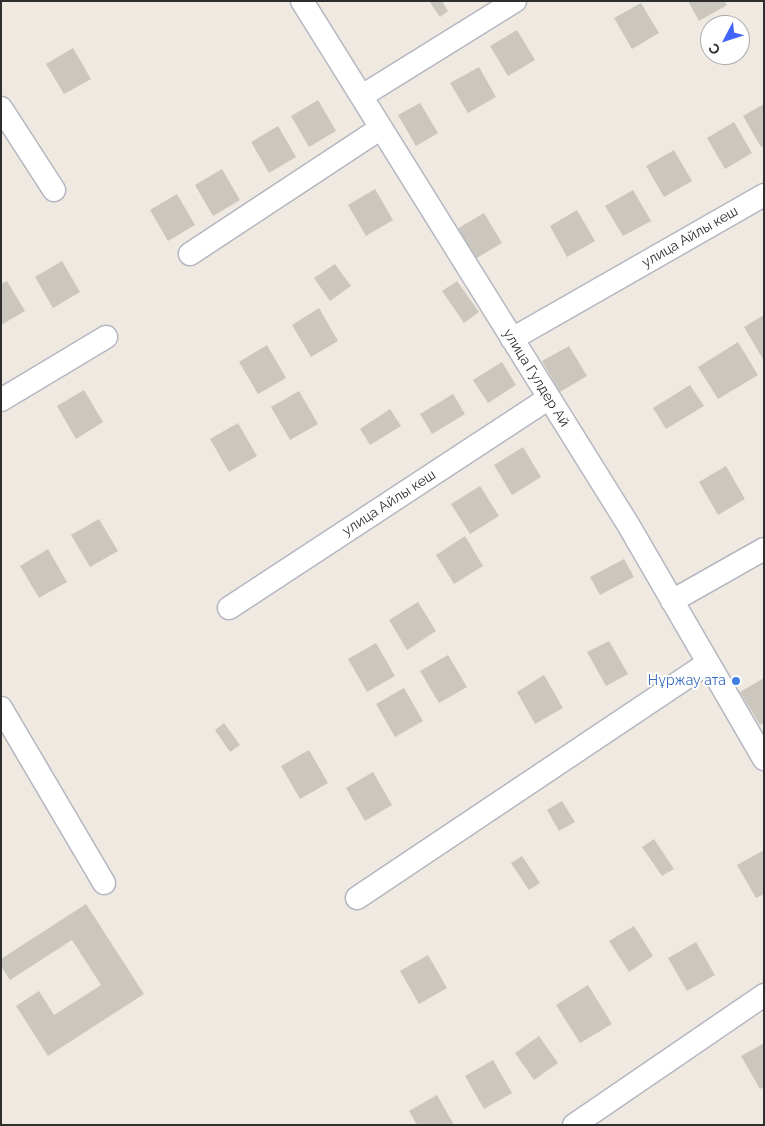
<!DOCTYPE html>
<html>
<head>
<meta charset="utf-8">
<style>
  body { margin:0 }
  #map { position:relative; width:765px; height:1126px; overflow:hidden; background:#efe9e1; font-family:Raleway,sans-serif }
  canvas { display:block }
  .frame { position:absolute; inset:0; border:2px solid #2e2e2e; pointer-events:none }
  .north { position:absolute; left:700px; top:15px; width:50px; height:50px; box-sizing:border-box; background:#fff; border:1px solid #ababab; border-radius:50%; rotate:230deg; font-size:14px; font-weight:700; line-height:20px; text-align:center; color:#2e2e2e }
  .north::after { content:''; display:block; margin:auto; width:18px; height:22px; background:#4264fb; clip-path:polygon(50% 0,100% 100%,50% 72%,0 100%) }
</style>
</head>
<body>
<div id="map">
<canvas width="765" height="1126"></canvas>
<div class="frame"></div>
<div class="north">С</div>
</div>
<script>
const ctx = document.querySelector('canvas').getContext('2d');
ctx.lineJoin = 'round';
function paint(path, color) { ctx.fillStyle = color; ctx.fill(path, 'evenodd'); }
function strokePath(path, color, width, dash) { ctx.strokeStyle = color; ctx.lineWidth = width; ctx.lineCap = dash ? 'butt' : 'round'; ctx.setLineDash(dash || []); ctx.stroke(path); }
function drawText(font, color, halo, rows, align = 'center') {
  ctx.font = font + ' Raleway,sans-serif'; ctx.lineWidth = 4; ctx.setLineDash([]); ctx.textBaseline = 'middle'; ctx.strokeStyle = halo; ctx.fillStyle = color; for (const [text, x, y, turn = 0] of rows) {
    ctx.save(); ctx.translate(x, y); ctx.rotate((+turn || 0) * Math.PI / 180); ctx.textAlign = isNaN(turn) ? turn : align; if (halo) ctx.strokeText(text, 0, 0); ctx.fillText(text, 0, 0); ctx.restore();
  }
}
paint(new Path2D(`
  M429 1H442L448 11 440 17Z
  M688 1H724L727 5 699 21Z
  M641 3 659 33 632 49 614 18Z
  M517 30 535 60 508 76 490 46Z
  M73 48 91 79 64 94 46 64Z
  M479 67 496 97 468 113 450 83Z
  M318 100 336 131 309 147 291 116Z
  M420 103 438 133 416 146 398 115Z
  M764 104V145L761 147 743 116Z
  M734 122 752 153 725 169 707 138Z
  M278 126 296 157 269 173 251 142Z
  M674 150 692 181 664 197 646 166Z
  M222 169 240 200 213 216 195 185Z
  M375 189 393 220 366 236 348 205Z
  M633 190 651 221 623 236 605 206Z
  M177 194 195 225 168 241 150 210Z
  M577 210 595 241 567 257 550 226Z
  M484 213 502 243 475 259 457 229Z
  M62 261 80 292 53 308 35 277Z
  M335 264 351 286 330 301 314 278Z
  M7 281 25 311 1 325V284Z
  M457 281 479 312 464 323 442 291Z
  M319 308 338 341 311 357 292 325Z
  M764 315V361L744 327Z
  M738 342 758 375 718 399 698 367Z
  M267 345 286 378 258 394 239 362Z
  M569 346 587 376 560 392 542 361Z
  M502 362 516 385 488 403 473 380Z
  M690 385 704 406 666 429 653 408Z
  M84 390 103 422 76 439 57 406Z
  M299 391 318 424 290 440 271 407Z
  M453 394 465 414 432 434 420 414Z
  M390 409 401 426 370 445 360 429Z
  M238 423 257 456 229 472 210 439Z
  M523 447 541 477 512 495 494 465Z
  M726 466 745 499 718 515 699 482Z
  M480 486 499 516 470 534 451 504Z
  M99 519 118 551 90 567 71 535Z
  M465 536 483 566 454 584 436 555Z
  M48 549 67 582 39 598 20 566Z
  M624 559 634 577 600 595 590 577Z
  M418 602 436 631 407 650 389 620Z
  M609 641 628 674 606 686 587 652Z
  M376 643 395 676 367 692 348 659Z
  M448 655 467 687 439 703 420 671Z
  M544 675 563 708 535 724 517 692Z
  M764 678V722L760 725 740 692Z
  M404 688 423 721 395 737 376 704Z
  M224 723 240 745 230 752 215 730Z
  M309 750 328 783 300 799 281 766Z
  M373 772 392 805 365 821 346 788Z
  M562 801 575 822 559 831 547 810Z
  M654 839 674 869 662 876 642 847Z
  M764 850V894L756 898 737 865Z
  M522 856 540 883 529 890 511 863Z
  M86 904 144 994 48 1056 16 1006 39 991 54 1015 101 985 72 940 10 980 1 966V959Z
  M634 926 653 956 629 972 609 941Z
  M696 942 715 975 687 991 668 958Z
  M428 955 447 988 419 1004 400 971Z
  M588 985 612 1024 580 1043 556 1005Z
  M539 1036 558 1063 534 1080 515 1053Z
  M764 1043V1087L760 1089 741 1056Z
  M493 1060 512 1093 484 1109 465 1076Z
  M437 1095 454 1125H417L409 1111Z`), '#cbc7bf');
const street = new Path2D(`
  M302 1 629 526 764 759
  M362 96 515 1
  M1 108 54 190
  M190 254 381 128
  M512 339 764 195
  M1 400 106 337
  M672 601 764 549
  M229 608 549 398
  M1 708 104 883
  M357 898 708 663
  M574 1125 764 995`);
strokePath(street, '#b4b7c1', 25);
strokePath(street, '#fff', 22);
for (const [x, y, r, color] of [
  [736,681,5,"#3f7fe0"]
]) { const dot = new Path2D(); dot.arc(x, y, r, 0, 2 * Math.PI); ctx.fillStyle = color; ctx.fill(dot); strokePath(dot, '#fff', 2); }
drawText('14px', '#2e2e2e', '#fff', [
  ["улица Айлы кеш",690,237,-30],
  ["улица Гулдер Ай",536,378,58],
  ["улица Айлы кеш",389,503,-33]
]);
drawText('14px', '#366cbe', '#fff', [
  ["Нұржау ата",726,681]
], 'right');
</script>
</body>
</html>
